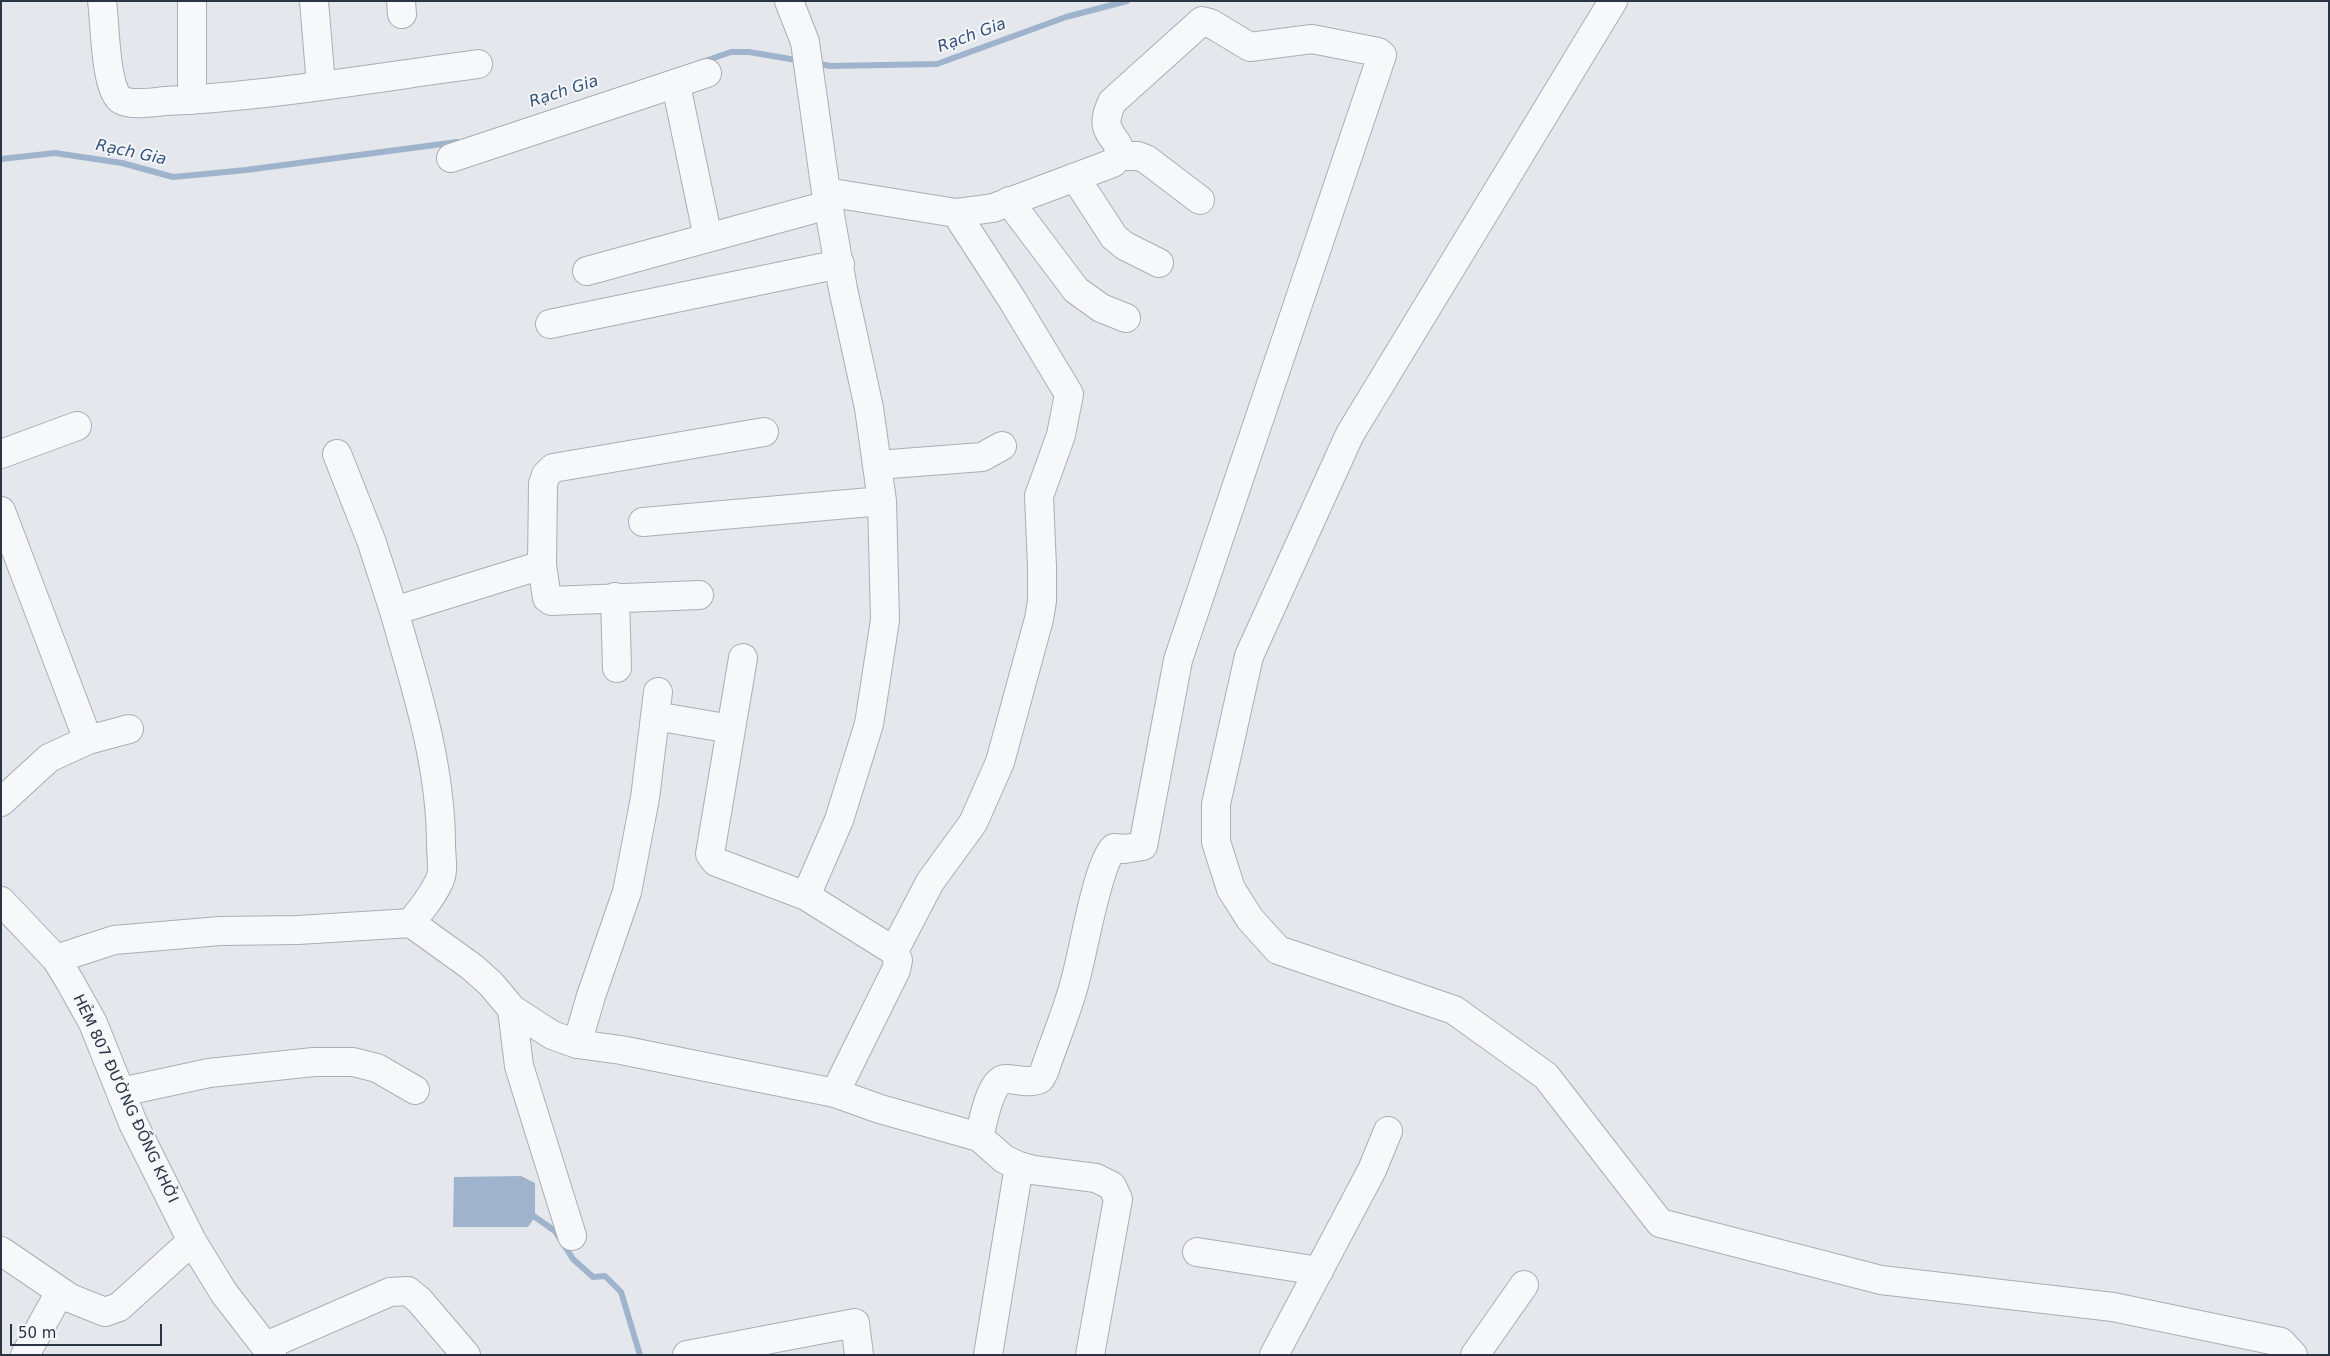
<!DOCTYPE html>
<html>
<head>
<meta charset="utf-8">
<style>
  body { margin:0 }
  #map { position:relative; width:2330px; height:1356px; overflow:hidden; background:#e4e7ec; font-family:"DejaVu Sans",sans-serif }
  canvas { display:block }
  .frame { position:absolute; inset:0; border:2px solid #2b3445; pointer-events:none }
  .scale { position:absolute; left:10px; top:1324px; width:152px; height:22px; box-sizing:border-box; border:2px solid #2b3445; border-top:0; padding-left:6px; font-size:15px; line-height:18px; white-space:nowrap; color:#2b3445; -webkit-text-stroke:4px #f4f6f9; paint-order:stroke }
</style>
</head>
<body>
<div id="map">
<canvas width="2330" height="1356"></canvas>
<div class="frame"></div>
<div class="scale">50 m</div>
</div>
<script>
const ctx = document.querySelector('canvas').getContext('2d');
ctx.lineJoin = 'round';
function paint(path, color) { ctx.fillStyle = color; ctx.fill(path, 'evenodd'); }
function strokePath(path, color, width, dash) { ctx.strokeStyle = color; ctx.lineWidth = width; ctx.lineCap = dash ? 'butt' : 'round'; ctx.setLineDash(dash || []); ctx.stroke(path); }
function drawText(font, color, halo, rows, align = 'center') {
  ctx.font = font + ' "DejaVu Sans",sans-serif'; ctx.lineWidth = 4; ctx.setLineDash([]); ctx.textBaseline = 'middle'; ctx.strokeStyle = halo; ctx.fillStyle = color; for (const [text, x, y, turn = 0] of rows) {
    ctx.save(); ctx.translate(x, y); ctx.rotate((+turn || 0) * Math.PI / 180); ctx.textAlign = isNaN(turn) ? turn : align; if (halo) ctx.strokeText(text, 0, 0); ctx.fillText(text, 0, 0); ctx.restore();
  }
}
paint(new Path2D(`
  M521 1176 535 1183V1217L528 1227H453L454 1177Z`), '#9fb4cc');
strokePath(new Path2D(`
  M702 62 731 52H749L802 61
  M814 63 830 66 937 64 1066 17 1127 1
  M1 159 55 153 122 163 173 177 246 170 457 142
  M535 1217 555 1231 573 1259 593 1277 605 1276 621 1292 640 1355`), '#9fb4cc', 6);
const minor = new Path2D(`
  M102 1C105 20 105 91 121 100 133 106 153 102 166 101 270 96 374 78 478 64
  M314 1 321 85
  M401 1 402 14
  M789 1 805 42 826 192 843 289 869 408 882 501 885 620 869 724 839 820 806 896 894 951 898 960 896 970 835 1093
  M1613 1 1350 434 1249 656 1216 804V842L1231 889 1250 919 1278 950 1454 1010 1546 1076 1660 1223 1881 1280 2113 1307 2281 1342 2293 1355
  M676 85 708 238
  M192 100V1
  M1119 156H1138L1146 159 1200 200
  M451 158 707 73
  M1075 177 1114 237 1125 246 1159 263
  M826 192 956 213 1013 301 1069 394 1061 435 1039 496 1042 567V601L1039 619 1000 762 973 823 930 882 894 951
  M1009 201 1076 290 1101 308 1126 318
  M956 213 993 208 1113 163C1128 145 1111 142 1107 126 1105 118 1109 109 1112 102L1202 21 1210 23 1250 47 1312 39 1378 52 1382 55 1178 660 1143 846 1124 849 1114 848C1096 865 1082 963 1072 992 1064 1019 1053 1045 1044 1072L1040 1079C1028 1084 1017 1079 1005 1079 990 1080 983 1123 979 1137
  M587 271 828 205
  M550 324 840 264
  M1 454 77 426
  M337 454 371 540 394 611
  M877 465 982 457 1002 446
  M1 511 88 740
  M643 522 882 501
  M542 565 547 598 551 601 699 595
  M615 597 617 668
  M743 658 710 854 716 862 806 896
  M655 716 731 729
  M1 802 49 758 88 740 129 729
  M1 901 56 959 69 980 93 1023 133 1123 192 1241 224 1293 272 1355
  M411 923C421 909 434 895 440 879 444 870 441 855 441 845 441 764 416 688 394 611L542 565 543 484 546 475 553 468 764 432
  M56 959 114 940 220 931 298 930 411 923 472 967 491 984 512 1009 552 1035 577 1044 621 1050 835 1093 880 1109 979 1137 1004 1159 1019 1166 1033 1170 1096 1178 1112 1186 1118 1199 1090 1355
  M512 1009 519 1066 572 1236
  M577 1044 591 996 627 892 645 798 658 692
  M121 1092 209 1073 314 1062H353L377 1068 415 1090
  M1 1251 70 1298 105 1312 119 1307 192 1241
  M1197 1252 1319 1271
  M266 1346 390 1292 408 1291 419 1300 466 1355
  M25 1355 60 1292
  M687 1355 855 1323 859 1355
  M988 1355 1019 1166
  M1274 1355 1372 1170 1388 1131
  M1475 1355 1524 1285`);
strokePath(minor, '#a9aeb7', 30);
strokePath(minor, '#f7f8fa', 28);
drawText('15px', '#2b3445', '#f4f6f9', [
  ["HẺM 807 ĐƯỜNG ĐỒNG KHỞI",125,1099,65]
]);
drawText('italic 16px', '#34527a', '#f4f6f9', [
  ["Rạch Gia",972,36,-20],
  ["Rạch Gia",564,92,-18],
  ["Rạch Gia",131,153,12]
]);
</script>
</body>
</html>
